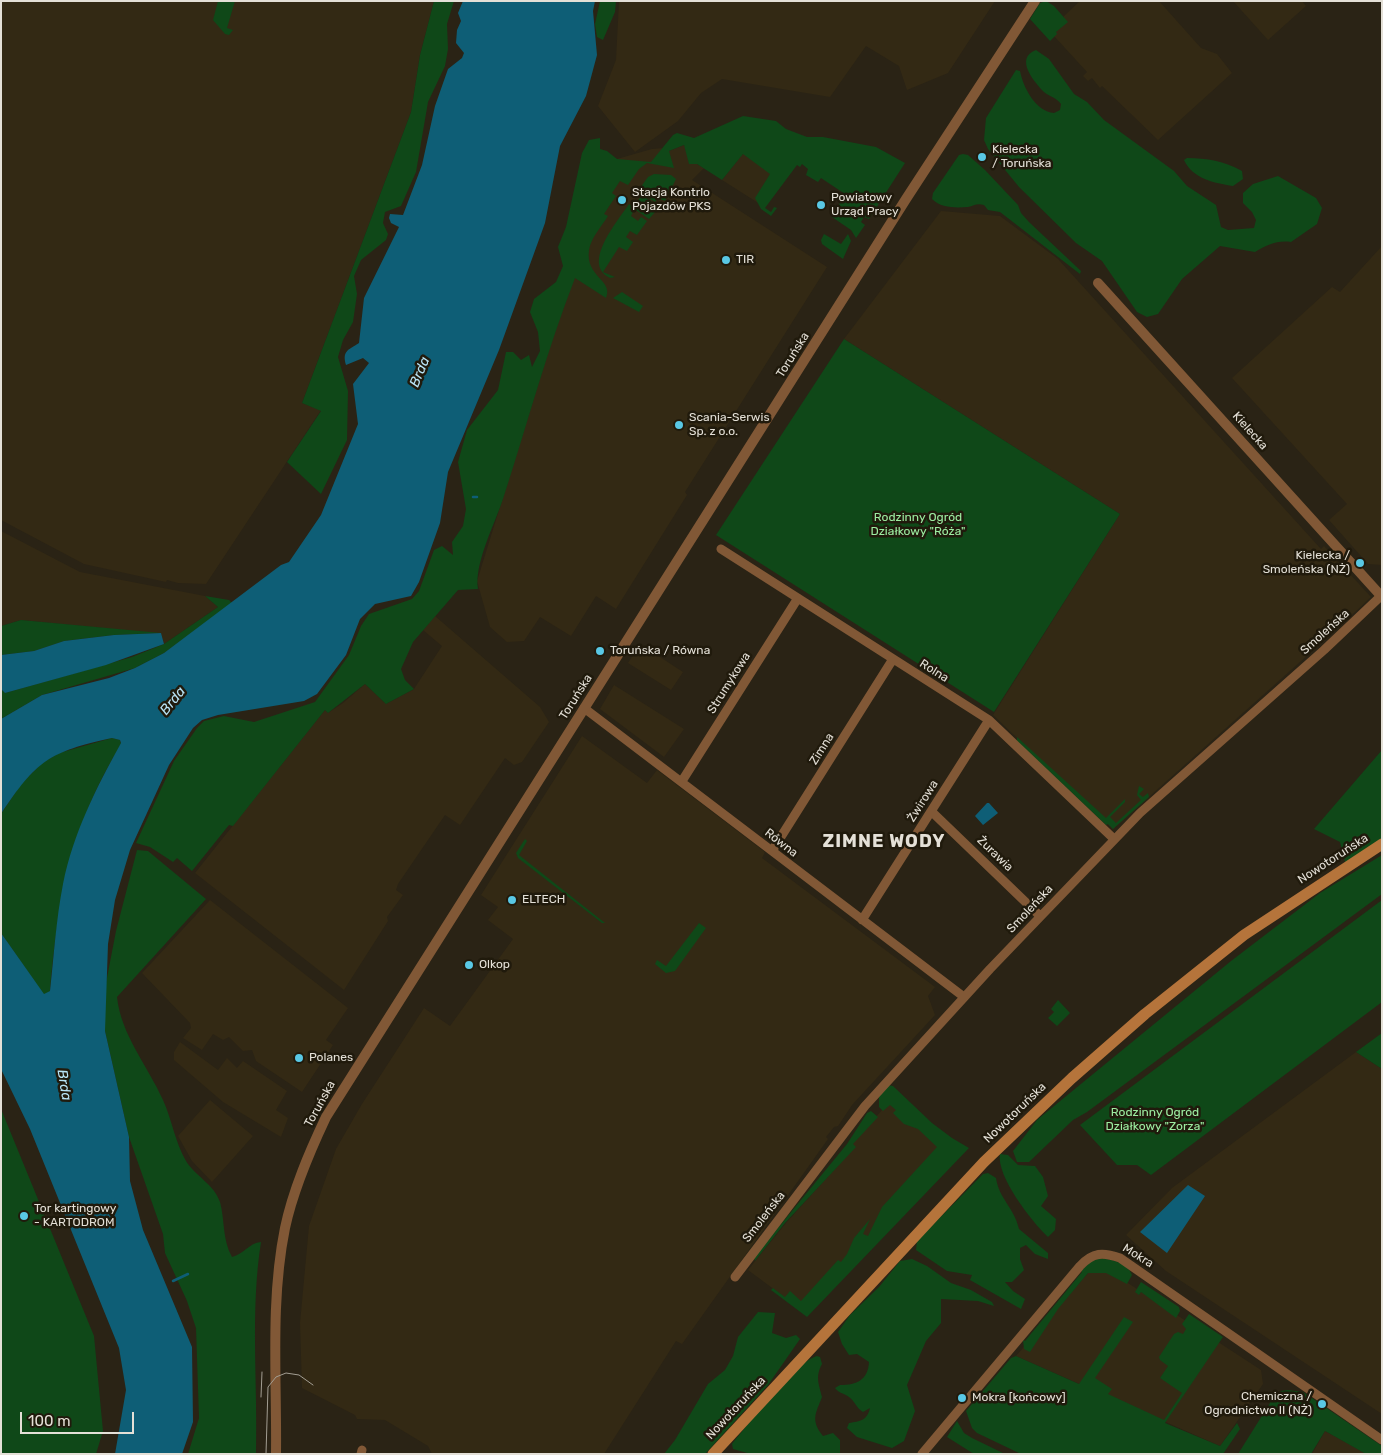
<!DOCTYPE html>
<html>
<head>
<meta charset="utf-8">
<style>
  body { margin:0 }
  #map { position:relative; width:1383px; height:1455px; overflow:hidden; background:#2a2315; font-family:Rubik,sans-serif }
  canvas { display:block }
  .frame { position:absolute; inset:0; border:2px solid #e4e0d7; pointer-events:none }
  .scale { position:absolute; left:20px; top:1412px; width:114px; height:22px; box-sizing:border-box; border:2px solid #e4e0d7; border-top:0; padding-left:6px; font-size:15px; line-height:18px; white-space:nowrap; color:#e4e0d7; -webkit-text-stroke:4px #201a0c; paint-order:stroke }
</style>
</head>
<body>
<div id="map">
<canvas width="1383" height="1455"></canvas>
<div class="frame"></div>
<div class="scale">100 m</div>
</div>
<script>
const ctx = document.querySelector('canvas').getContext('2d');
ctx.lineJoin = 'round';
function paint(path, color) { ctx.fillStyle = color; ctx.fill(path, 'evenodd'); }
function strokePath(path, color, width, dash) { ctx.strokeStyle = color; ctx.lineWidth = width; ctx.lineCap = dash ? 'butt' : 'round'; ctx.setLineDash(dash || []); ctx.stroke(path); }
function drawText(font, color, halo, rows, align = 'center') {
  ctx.font = font + ' Rubik,sans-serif'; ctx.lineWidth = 5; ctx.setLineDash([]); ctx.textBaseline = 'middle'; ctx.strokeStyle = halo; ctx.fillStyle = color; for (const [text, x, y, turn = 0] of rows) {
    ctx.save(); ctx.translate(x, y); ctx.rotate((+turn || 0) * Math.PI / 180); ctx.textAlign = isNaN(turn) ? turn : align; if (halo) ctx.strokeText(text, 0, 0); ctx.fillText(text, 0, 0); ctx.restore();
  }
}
paint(new Path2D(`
  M1 1H434L420 55 411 112 302 403 321 410 206 584 178 583 167 580 166 582 84 564 1 520Z
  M619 1H995L948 73 907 90 899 66 866 46 830 97 722 79 701 93 678 121 635 152 598 106 616 60Z
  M1080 1H1159L1201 48 1217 54 1232 73 1158 140 1102 86 1100 88 1092 78 1088 81 1083 76 1087 72 1054 36 1064 16Z
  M1233 1H1302L1306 6 1268 40Z
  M684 145 697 164 704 168 692 180 827 267 685 492 687 495 616 609 596 596 571 636 540 617 524 641 507 642 490 627 477 581 553 336 617 159 652 149 664 148 669 151Z
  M744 152 787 170 763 206 722 180Z
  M941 211 1000 216 1058 259 1321 549 1324 546 1371 597 1338 628 1113 829 993 715 1120 514 844 339Z
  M1382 246V565L1368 564 1329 520 1347 504 1232 378 1332 287 1340 292Z
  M1 531 80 572 205 596 218 607 164 644 161 634 21 620 1 626Z
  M435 616 540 707 549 722 522 762 514 765 505 758 460 825 445 815 398 884 396 890 403 895 387 917 388 921 344 990 195 873 325 710 328 713 343 703 365 684 386 704 414 689 442 646 423 630Z
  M640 644 683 672 671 690 628 663Z
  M614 685 684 729 664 757 600 709Z
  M582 736 647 783 657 770 765 852 762 858 935 987 928 996 935 1015 852 1105 838 1126 834 1127 826 1137 828 1139 682 1344 676 1341 604 1454H432L428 1446 385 1420 357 1419 355 1415 302 1388 300 1323 309 1226 336 1149 362 1104 424 1008 450 1026 513 939 488 920 498 907 481 895Z
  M210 900 348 1008 326 1040 333 1045 302 1092 256 1061 252 1050 243 1051 229 1037 223 1040 213 1034 202 1050 183 1038 191 1028 190 1023 142 973Z
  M180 1042 218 1070 227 1058 237 1068 243 1061 287 1091 276 1110 288 1118 281 1137 223 1102 174 1060V1052Z
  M1356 1052 1382 1069V1414L1166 1271 1126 1235 1172 1188Z
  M897 1093 960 1154 807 1314 748 1270 786 1223 848 1154 851 1145Z
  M210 1100 253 1136 212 1182 192 1161 178 1136Z
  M1108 1270 1261 1370 1263 1384 1220 1446 1016 1356 1088 1273Z
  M1325 1431 1367 1454H1312Z`), '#332914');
paint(new Path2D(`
  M218 1H235L227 28 233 30 229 35 225 34 213 20Z
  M434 1H454L447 24 448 49 445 66 428 102 416 172 401 206 385 212 383 223 388 234 386 240 361 260 354 276 357 294 353 322 343 340 338 357 348 391 347 440 321 494 287 462 321 411 302 403 411 112 420 55Z
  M600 1H616L615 12 603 40 597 37 595 24Z
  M1046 1 1054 6 1068 22 1056 32 1057 34 1050 41 1030 19 1040 3Z
  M1036 50 1049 59 1074 94 1087 102 1104 120 1174 171 1187 186 1216 205 1221 227 1228 230 1254 228 1256 220 1252 212 1243 203V193L1253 184 1278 176 1316 198 1322 208 1317 224 1291 242C1277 240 1267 245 1255 252L1220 246 1182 279 1158 314 1147 317 1137 312 1102 261 1076 243 1019 187 988 149 984 140 986 118 1016 70 1020 71C1023 87 1036 112 1054 113L1060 110 1061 104C1056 97 1050 97 1044 92 1034 82 1014 58 1036 50Z
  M743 116 776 121 786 129 807 137H823L876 147 905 163 869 219 864 217 861 222 865 225 856 238 851 230 832 217 845 194 821 178 818 182 806 175 808 169 802 164 800 167 797 165 765 208 771 212 774 207 777 208 771 216 761 209 755 198 770 174 743 154 722 180 697 164H689L684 145 669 151 674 168 647 163 639 169 628 185 620 181 612 193 616 196 604 214 608 216C601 227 591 238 589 250 585 277 614 280 606 298L575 278C547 350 527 425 503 499 495 524 474 563 478 589L458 590 413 642 401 669 405 680 414 689 386 704 365 684 328 713 325 710 233 826 229 825 192 871 177 858 173 862 150 847 136 843 174 761 197 728 204 721 224 716 254 722 315 702 349 655 361 626 369 614 412 599 419 591 434 550 442 546 453 555 452 542 463 526 466 509 458 462 467 430 498 390 506 352H513L521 360 529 355 532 367 540 351 538 332 530 312 534 299 556 282 563 266 558 247 566 227 582 153 589 140 600 138V149L607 151 617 159 651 162 673 135 677 133 694 138Z
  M963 154 968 155 985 170 1018 205 1021 213 1029 222 1081 271 1080 274 1000 212 988 210 984 205C976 203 974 206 968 207 955 208 941 208 932 199L933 193 959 155Z
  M1187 158C1207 158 1224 161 1242 171L1243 179 1233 186C1214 183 1193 179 1184 160Z
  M654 174 671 175 676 179 665 201 658 198 655 202 638 191 648 177Z
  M642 195 654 203 650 209 655 212 649 219 636 210 630 209 633 212 631 216 638 221 641 217 647 221 637 235 630 231 626 237 633 242 627 251 619 247 603 272 615 277 610 278C581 264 617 222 629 204L633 207Z
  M824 234 841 244 848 234 851 241 843 259 822 244 821 240Z
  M622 292 643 306 639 312 613 298Z
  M844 339 1120 514 994 712 716 535Z
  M205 596 229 600 232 603 164 653 135 668 42 695 1 719V689L5 693 132 657 164 644 218 607Z
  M21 620 161 633 114 635 64 641 34 651 1 655V626Z
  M1017 737 1106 818 1125 799V802L1110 817 1116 823 1141 800 1137 795 1139 786 1144 789 1139 794 1143 797 1148 793 1149 797 1113 829 1108 824 1106 825 1017 741Z
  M112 738 120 740 121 744C70 829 59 894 50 991L44 995 1 933V814L21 784 42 763 59 753Z
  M1382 750V839L1346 866 1340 842 1314 829Z
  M525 839 527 841 519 855 605 923H602L518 858 516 853Z
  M137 850 148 851 206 899 117 997C121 1035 148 1066 163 1100 172 1120 175 1142 186 1161 195 1176 214 1184 220 1202 225 1220 222 1239 232 1257 244 1254 249 1243 261 1242 250 1312 258 1383 256 1454H188L199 1418 196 1328 187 1301 165 1253 163 1234 129 1137 105 1031V988L116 931Z
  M1382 855V894L1087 1112 1073 1120 1029 1162H1017L1013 1151 1037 1120 1231 961 1320 893Z
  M1382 900V1002L1151 1175 1137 1165H1117L1080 1125Z
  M699 923 706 928 675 971 666 973 655 964 657 960 666 966Z
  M1058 1000 1070 1013 1057 1026 1048 1018 1054 1012 1051 1009Z
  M1382 1033V1069L1356 1052Z
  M887 1085 893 1086 932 1123 952 1138 969 1148 807 1317 771 1290 773 1288 785 1297 790 1291 801 1301 838 1260 841 1262 847 1254 854 1238 870 1219 863 1234 868 1236 882 1207 937 1147 918 1129 904 1124 893 1113 896 1110 890 1105 883 1111 879 1107V1094Z
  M1 1109 94 1336 103 1431 96 1454H1Z
  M871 1111 878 1117 853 1144 856 1147 785 1223 755 1261 754 1257 847 1144 867 1113Z
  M1000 1154 1008 1155 1018 1165 1035 1166 1043 1177 1048 1196 1041 1206 1056 1219 1055 1230 1048 1237C1032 1222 996 1176 1000 1154Z
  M988 1173 996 1178C999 1199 1014 1207 1019 1229L1048 1253V1259L1035 1254 1026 1245 1020 1248V1259L1024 1270 1012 1282H1005L1013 1291 1025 1299 1021 1309 970 1280 972 1275 947 1271 916 1250 917 1241 983 1174Z
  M1100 1258C1111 1259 1128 1263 1132 1275L1127 1284 1106 1273H1088L1058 1309 1030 1352 1024 1349 1023 1340 1025 1341 1082 1272 1081 1271 1090 1262Z
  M912 1259 927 1266 951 1283 971 1290 992 1302 994 1306 978 1301 941 1299V1323L926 1341 907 1385 915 1411 904 1441 892 1448 857 1437 847 1428 849 1423C860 1421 867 1421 870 1408L863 1412C856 1408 855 1401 849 1397 844 1393 840 1394 835 1388L840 1385C857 1385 868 1380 869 1362L857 1354 849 1355 842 1344 838 1332 850 1315 879 1287 900 1261Z
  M1141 1282 1179 1307 1180 1311 1176 1318 1141 1292 1139 1295 1135 1292Z
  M758 1312 775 1313 772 1333 786 1338 796 1335 800 1339 768 1385 705 1454H664L675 1440 708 1384 725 1370 733 1356 738 1337Z
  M1189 1314 1223 1337 1165 1423 1220 1446 1237 1423 1240 1429 1223 1454H1021L977 1433 972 1428 966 1411 1011 1358 1016 1356 1079 1384 1124 1317 1133 1322 1095 1378 1112 1389 1108 1394 1164 1420 1182 1393 1160 1378 1168 1366 1160 1360 1159 1357 1174 1334 1178 1332 1183 1334 1186 1329 1182 1324Z
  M817 1356 820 1357 822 1364C815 1377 819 1384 822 1397 816 1413 810 1420 823 1436L833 1433 840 1440V1454H751L733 1449 732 1444C749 1424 793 1363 817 1356Z
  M1288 1390 1303 1392 1382 1446V1454H1366L1325 1431 1311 1454H1238L1275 1395 1281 1391Z
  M957 1421 964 1433 972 1438 1005 1454H974L947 1437Z`), '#0f4818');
paint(new Path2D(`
  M463 1H595L593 11 597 55 586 96 560 146 545 223 499 350 448 472 440 523 419 582 411 596 375 604 360 619 346 655 317 694 304 701 218 715 202 720 193 728 169 765 130 850 115 900 108 944 105 1031 129 1137 130 1181 143 1230 192 1347 193 1422 182 1454H115L126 1390 119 1348 30 1129 1 1069V933L44 994 50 991C54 955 56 920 63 884 73 834 96 788 121 743L120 740 112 738C49 752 37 760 1 814V719L42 695 109 678 135 668 164 653 281 565 289 562 321 515 358 424 353 384 369 363 363 358 346 365C342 351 348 350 359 343L364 298 399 227 391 223 389 218 390 214 403 215 422 165 435 106 448 69 462 58 464 53 456 43 457 30 461 21 458 13Z
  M161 633 164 644 106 665 5 693 1 689V655L34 651 64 641 114 635Z
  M987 803H989L998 813 983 825 975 816Z
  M1188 1185 1205 1196 1167 1253 1140 1232Z`), '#0e5e76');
strokePath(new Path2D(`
  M473 497H477
  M173 1281 188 1274`), '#0e5e76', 2.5);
strokePath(new Path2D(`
  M721 549 989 720 1114 839
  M584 708 964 997
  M682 781 798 598
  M931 811 1040 916
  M772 851 893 659
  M862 920 989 720
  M735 1277 865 1106 990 969 1140 813 1324 650 1382 595
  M361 1454 362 1450
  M922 1454 1080 1266C1093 1252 1103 1252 1120 1258L1382 1440`), '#815836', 9);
strokePath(new Path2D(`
  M1098 283 1382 597
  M276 1454C277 1379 270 1302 285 1228 293 1190 309 1153 326 1117L906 199 1035 1`), '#815836', 10);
strokePath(new Path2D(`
  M713 1454 984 1162 1072 1078 1145 1014 1244 935 1382 844`), '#b5743b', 11);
strokePath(new Path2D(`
  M261 1397 262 1372
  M266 1454 268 1387 276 1377 286 1373 299 1375 313 1385`), '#a39e93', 1);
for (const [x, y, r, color] of [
  [982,157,5,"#59c8e5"],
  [622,200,5,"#59c8e5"],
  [821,205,5,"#59c8e5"],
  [726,260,5,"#59c8e5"],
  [679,425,5,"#59c8e5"],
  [1360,563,5,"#59c8e5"],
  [600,651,5,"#59c8e5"],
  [512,900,5,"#59c8e5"],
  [469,965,5,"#59c8e5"],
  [299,1058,5,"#59c8e5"],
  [24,1216,5,"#59c8e5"],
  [962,1398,5,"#59c8e5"],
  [1322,1404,5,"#59c8e5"]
]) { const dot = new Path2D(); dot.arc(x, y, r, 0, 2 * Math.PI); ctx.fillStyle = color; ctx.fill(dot); strokePath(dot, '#201a0c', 2); }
drawText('12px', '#e4e0d7', '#201a0c', [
  ["Kielecka",992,150],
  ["/ Toruńska",992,164],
  ["Stacja Kontrlo",632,193],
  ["Pojazdów PKS",632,207],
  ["Powiatowy",831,198],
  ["Urząd Pracy",831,212],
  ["TIR",736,260],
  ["Scania-Serwis",689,418],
  ["Sp. z o.o.",689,432],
  ["Kielecka /",1350,556,"right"],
  ["Smoleńska (NŻ)",1350,570,"right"],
  ["Toruńska / Równa",610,651],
  ["ELTECH",522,900],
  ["Olkop",479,965],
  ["Polanes",309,1058],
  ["Tor kartingowy",34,1209],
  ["- KARTODROM",34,1223],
  ["Chemiczna /",1312,1397,"right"],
  ["Ogrodnictwo II (NŻ)",1312,1411,"right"],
  ["Mokra [końcowy]",972,1398]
], 'left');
drawText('12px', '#e4e0d7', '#201a0c', [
  ["Toruńska",793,355,-58],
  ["Kielecka",1250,431,48],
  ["Smoleńska",1325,632,-42],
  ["Rolna",934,671,32],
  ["Strumykowa",729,683,-58],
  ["Toruńska",576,697,-58],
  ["Zimna",822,749,-58],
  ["Żwirowa",923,801,-58],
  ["Równa",781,843,38],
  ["Żurawia",995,854,44],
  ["Nowotoruńska",1333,859,-33],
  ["Smoleńska",1030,909,-47],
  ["Toruńska",320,1104,-61],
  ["Nowotoruńska",1015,1113,-44],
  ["Smoleńska",764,1217,-52],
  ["Mokra",1138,1256,32],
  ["Nowotoruńska",736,1408,-47]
]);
drawText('12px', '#9deea2', '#201a0c', [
  ["Rodzinny Ogród",918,518],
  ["Działkowy \"Róża\"",918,532],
  ["Rodzinny Ogród",1155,1113],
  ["Działkowy \"Zorza\"",1155,1127]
]);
drawText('italic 14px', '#b8e4f6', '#201a0c', [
  ["Brda",420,372,-67],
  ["Brda",173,701,-51],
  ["Brda",64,1085,81]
]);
ctx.letterSpacing = '1px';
drawText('bold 18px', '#e4e0d7', '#201a0c', [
  ["ZIMNE WODY",884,842]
]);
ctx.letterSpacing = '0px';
</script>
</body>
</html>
